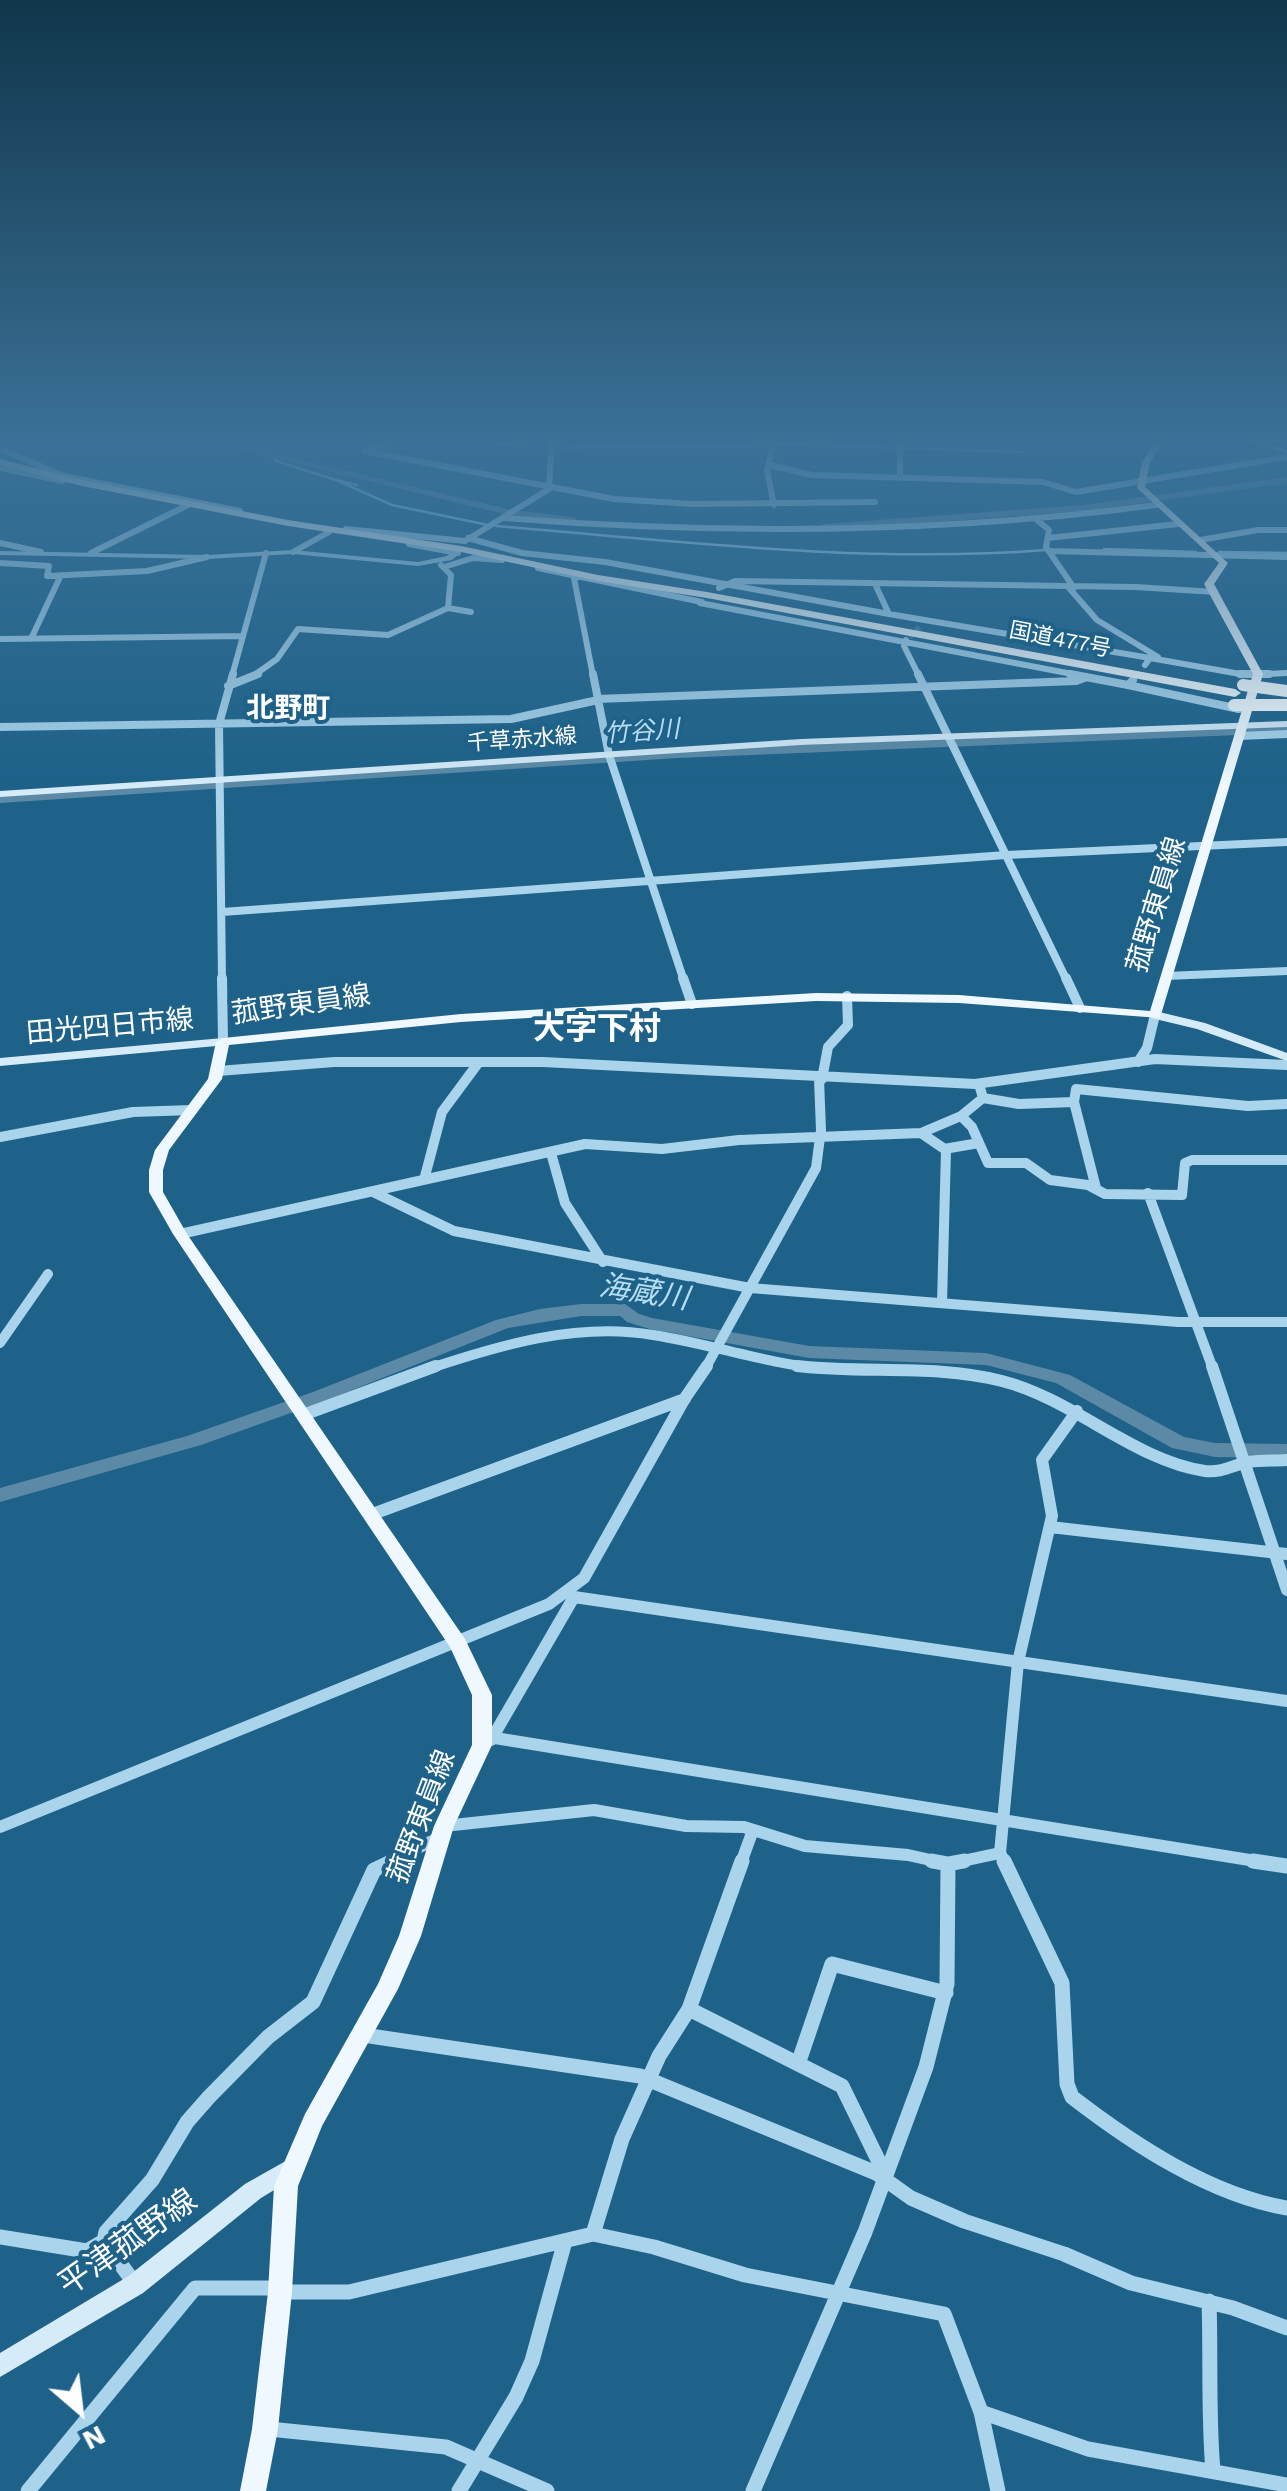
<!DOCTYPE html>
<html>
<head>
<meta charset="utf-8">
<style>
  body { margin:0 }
  #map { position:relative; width:1287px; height:2491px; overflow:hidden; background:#1e6289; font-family:"Work Sans",sans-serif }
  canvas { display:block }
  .north { position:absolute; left:30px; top:2361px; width:100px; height:100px; -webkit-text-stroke:8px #1e6289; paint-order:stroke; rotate:152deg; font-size:28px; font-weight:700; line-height:40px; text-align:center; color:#fff }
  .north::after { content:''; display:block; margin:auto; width:35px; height:45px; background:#fff; clip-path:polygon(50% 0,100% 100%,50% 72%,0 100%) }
</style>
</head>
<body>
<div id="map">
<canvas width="1287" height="2491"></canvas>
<div class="north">N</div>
</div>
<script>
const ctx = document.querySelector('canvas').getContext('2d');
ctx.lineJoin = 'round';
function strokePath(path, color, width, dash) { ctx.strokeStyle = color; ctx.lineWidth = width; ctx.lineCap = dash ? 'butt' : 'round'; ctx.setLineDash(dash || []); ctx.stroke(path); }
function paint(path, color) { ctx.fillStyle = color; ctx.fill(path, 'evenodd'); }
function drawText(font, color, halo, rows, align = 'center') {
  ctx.font = font + ' "Work Sans","Noto Sans JP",sans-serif'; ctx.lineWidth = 8; ctx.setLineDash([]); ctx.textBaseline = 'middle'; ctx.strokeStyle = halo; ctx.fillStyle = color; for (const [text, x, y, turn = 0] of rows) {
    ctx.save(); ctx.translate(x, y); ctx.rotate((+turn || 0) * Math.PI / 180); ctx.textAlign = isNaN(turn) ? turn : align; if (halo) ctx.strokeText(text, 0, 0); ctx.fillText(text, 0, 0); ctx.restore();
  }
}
strokePath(new Path2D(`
  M377 436 398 437
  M416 439 529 446
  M776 444 1024 452
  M557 448C628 445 697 450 768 445
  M274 456 276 461 336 480 392 505 488 525
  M337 480 357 485
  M496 526C679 541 862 564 1046 550
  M1104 549 1196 552
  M1219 552 1287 553`), '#9dd1ed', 2.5);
paint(new Path2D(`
  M184 436H200L512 510 573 517 578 520 573 523 512 516Z
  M1287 477V483L1084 511 824 530 819 527 824 524 1084 505Z
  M1287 725V733L677 758 0 803V795L677 750Z
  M581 1304H625L639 1314 652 1318 809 1346 986 1353 1070 1375 1184 1437 1215 1443 1287 1444V1458L1215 1457 1172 1448 1056 1383 986 1365 809 1358 650 1329 627 1322 620 1316H581L508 1328 327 1400 201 1445 0 1502V1488L187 1436 313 1392 496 1320 540 1309Z`), '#5c8aa6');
strokePath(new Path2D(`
  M909 637 921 626`), '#407a9b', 6, [6, 2.5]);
strokePath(new Path2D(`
  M398 436H432
  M774 436 767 471 774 505
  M900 436V478
  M1257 442 1287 439
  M1 449 64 476 240 511
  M365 451 614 499 693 504 875 502
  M366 451 404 437
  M770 465 812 475 1043 482 1076 492 1287 457
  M0 468 63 481
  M549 489 552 436
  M503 518C722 535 938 534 1156 505
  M1036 519 1049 530 1046 547 1074 588
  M346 529 465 541
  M468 538 522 553 605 562 889 614
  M1048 538 1178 524
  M1200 540 1258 530H1287
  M465 541 549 489
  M0 543 41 552
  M409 544 458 553
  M1049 551 1287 557
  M293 552 329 532
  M91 553 190 504
  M0 563 49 566 47 576 147 571 207 557
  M441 565 451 575 448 608
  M444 567 473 558 502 560
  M538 568 702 602
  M574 578 593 676
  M875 584 889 614 1150 658
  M719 588 735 581 1136 587 1215 592
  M1069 588 1097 620 1158 657
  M700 603 1083 676
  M0 639 243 636
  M31 639 61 575
  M906 640 904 646 919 676
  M1145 665 1150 658 1246 675 1287 673
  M232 676 266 553
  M253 676 277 659 298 629 388 635 448 608 471 612`), '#a9d4eb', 6);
strokePath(new Path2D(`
  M593 674 609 755 684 981
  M918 674 1067 981
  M1070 674 1128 685 1133 680
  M1240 674H1269
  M1128 685 1239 709
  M228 686 258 674
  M597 699 1076 681 1087 677
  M0 727 511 719 598 700
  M1239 736 1287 734
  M222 912 1006 855 1287 842
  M1166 976 1287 971
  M222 981 219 724 233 674`), '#a9d4eb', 8);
strokePath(new Path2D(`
  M222 978 223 1042
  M683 978 692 1004
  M1066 978 1080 1008
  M1138 1062 1147 1048 1155 1015
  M218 1071 334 1062H543L975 1084 1155 1059 1287 1065
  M822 1079 828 1047 848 1025 847 996
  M983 1098 1019 1104 1074 1102 1076 1089 1248 1106 1287 1104
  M1074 1102 1096 1188
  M961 1116 972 1127 988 1163H1026L1050 1180 1088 1185 1105 1194 1182 1195 1185 1163 1192 1160H1287
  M921 1133 946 1150 942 1303
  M0 1137 133 1112 192 1110
  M944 1149 979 1143
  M551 1153 565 1203 603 1262
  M424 1180 442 1112 479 1062
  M373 1192 454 1231 750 1288 1178 1322H1287
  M1148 1193 1213 1369
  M180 1234 585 1144 662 1149 739 1140 921 1133 961 1116 983 1098 979 1084
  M0 1343 48 1274
  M428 1369C500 1345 577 1322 653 1335 712 1344 766 1364 826 1369
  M705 1369 816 1168 821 1130 819 1079`), '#a9d4eb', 10);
strokePath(new Path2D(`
  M797 1366C865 1374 935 1364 1002 1381 1073 1399 1135 1461 1205 1471 1223 1473 1232 1465 1249 1462 1261 1460 1274 1461 1287 1460
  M1212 1366 1287 1590
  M303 1415 436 1366
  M370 1515 685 1399
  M1050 1527 1287 1554
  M574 1597 1287 1701
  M495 1738 1268 1863
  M491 1740 574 1597 569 1593
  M444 1826 594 1810 686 1826 744 1827 805 1846 908 1855 944 1863
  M0 1827 549 1604 584 1578 685 1398 707 1366
  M388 1863 440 1837
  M741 1863 753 1830
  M953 1863 1000 1853
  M1005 1863 1000 1853 1018 1662 1052 1516 1042 1460 1077 1411`), '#a9d4eb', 12);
strokePath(new Path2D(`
  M932 1861 948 1864 964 1861
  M1004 1861 1062 1983 1067 2084 1072 2097C1133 2144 1210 2195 1287 2208
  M1253 1861 1287 1866
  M689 2009 842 2086 884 2172
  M363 2035 640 2076 876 2173 911 2198 964 2221 1064 2254 1131 2283 1233 2308 1287 2328
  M798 2064 832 1964 946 1993
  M593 2234 622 2139 659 2056 689 2009 742 1861
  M0 2237 87 2251 104 2241
  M135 2284 104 2241 106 2232 152 2180 187 2122 209 2097 268 2037 313 2002 374 1870 393 1861
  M283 2292H349L593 2234 654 2247 745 2275 944 2314 981 2412 1088 2449 1287 2485
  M1209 2301C1211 2359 1208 2414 1213 2471
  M981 2412 998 2491
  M269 2429 446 2447 547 2491
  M28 2491 195 2288H280
  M459 2491 516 2397 532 2361 565 2241
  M753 2491 865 2232 926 2067 947 1984 948 1864`), '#a9d4eb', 15);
paint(new Path2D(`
  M458 547 465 549 452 560 418 566 293 554 207 559 0 555V551L207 555 293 550 418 562 447 556Z`), '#a9d4eb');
paint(new Path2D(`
  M1234 436H1245L1287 450V454Z
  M1287 721V727L801 745 0 797V791L801 739Z
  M1155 1011 1205 1023 1287 1053V1061L1197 1029 1151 1018 1149 1015 1151 1012Z
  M223 1038 229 1042 227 1045 0 1066V1058Z
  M291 2158 299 2161 302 2168 299 2175 261 2198 143 2293 0 2377V2353L127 2277 245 2184Z`), '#d5ebf8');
paint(new Path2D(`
  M1159 436H1167L1150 462 1145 487 1228 563 1214 584 1263 674 1160 1018 959 1003 816 1001 461 1022 229 1045 222 1079 169 1150 163 1170V1192L187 1234 465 1639 492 1695V1745L454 1826 421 1936 398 1989 322 2126 298 2186 292 2292 278 2429 266 2491H240L252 2429 268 2292 274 2186 305 2114 378 1984 399 1936 434 1826 472 1745V1695L450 1647 173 1234 149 1192V1170L155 1150 208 1079 216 1042 223 1038 461 1014 816 993 959 995 1150 1011 1253 674 1204 584 1219 563 1137 488 1142 462Z`), '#eef8fe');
paint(new Path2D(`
  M0 459 82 480 288 520 461 546 598 575 707 592 1235 689 1241 693 1235 697 707 598 598 581 461 552 288 526 82 486 0 465Z`), '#f6fcfe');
strokePath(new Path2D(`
  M1243 685 1287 691
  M1234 705H1287`), '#f6fcfe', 12);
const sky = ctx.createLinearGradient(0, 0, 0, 785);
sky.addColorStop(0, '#10364b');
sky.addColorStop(0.56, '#3b7197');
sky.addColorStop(1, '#3b719700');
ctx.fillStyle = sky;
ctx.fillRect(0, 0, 1287, 785);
drawText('22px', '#fff', '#1e6289', [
  ["国道477号",1060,640,11],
  ["千草赤水線",522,740,-4]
]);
drawText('italic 25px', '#b5ddf3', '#1e6289', [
  ["竹谷川",642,732,-4]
]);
drawText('bold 28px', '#fff', '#1e6289', [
  ["北野町",288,709]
]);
drawText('28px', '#fff', '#1e6289', [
  ["菰野東員線",1157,905,-73],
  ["菰野東員線",301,1005,-8],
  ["田光四日市線",110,1027,-5],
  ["菰野東員線",422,1817,-69]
]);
drawText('italic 30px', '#b5ddf3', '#1e6289', [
  ["海蔵川",644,1293,9]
]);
drawText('bold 32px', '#fff', '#1e6289', [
  ["大字下村",597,1030]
]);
drawText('32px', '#fff', '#1e6289', [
  ["平津菰野線",128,2243,-35]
]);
</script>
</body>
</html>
